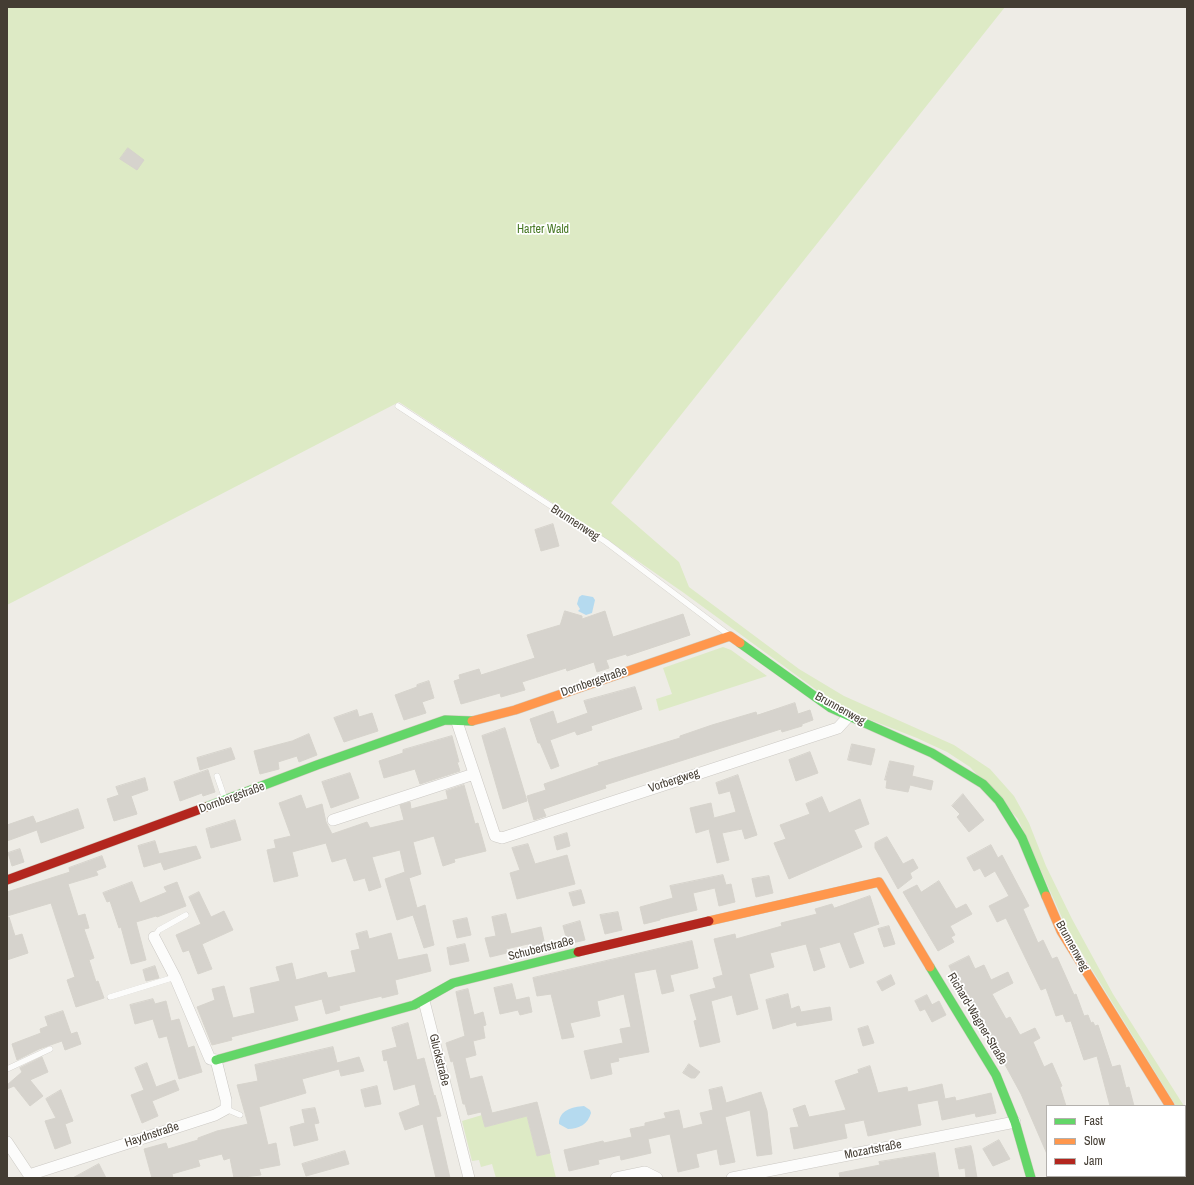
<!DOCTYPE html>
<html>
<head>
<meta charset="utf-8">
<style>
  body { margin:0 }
  #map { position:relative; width:1194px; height:1185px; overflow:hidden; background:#eeece6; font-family:"Archivo Narrow",sans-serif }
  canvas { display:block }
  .frame { position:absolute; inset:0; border:8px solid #443d33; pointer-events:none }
  .legend { position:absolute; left:1046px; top:1105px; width:140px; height:72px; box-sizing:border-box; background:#fff; border:1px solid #b4b1ad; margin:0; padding:5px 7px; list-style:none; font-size:12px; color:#443d33 }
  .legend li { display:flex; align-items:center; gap:8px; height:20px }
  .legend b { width:20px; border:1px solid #b4b1ad }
</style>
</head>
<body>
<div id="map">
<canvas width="1194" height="1185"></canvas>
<div class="frame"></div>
<ul class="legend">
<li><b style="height:5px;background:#63d668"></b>Fast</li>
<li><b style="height:5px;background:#ff974d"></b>Slow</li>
<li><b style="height:5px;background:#b3261e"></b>Jam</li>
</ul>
</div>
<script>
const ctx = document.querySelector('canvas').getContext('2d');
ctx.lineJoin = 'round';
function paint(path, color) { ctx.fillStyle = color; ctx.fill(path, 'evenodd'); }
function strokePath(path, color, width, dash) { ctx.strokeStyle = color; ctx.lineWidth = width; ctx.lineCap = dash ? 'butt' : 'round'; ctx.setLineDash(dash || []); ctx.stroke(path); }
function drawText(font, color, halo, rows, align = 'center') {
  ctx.font = font + ' "Archivo Narrow",sans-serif'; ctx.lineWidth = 3.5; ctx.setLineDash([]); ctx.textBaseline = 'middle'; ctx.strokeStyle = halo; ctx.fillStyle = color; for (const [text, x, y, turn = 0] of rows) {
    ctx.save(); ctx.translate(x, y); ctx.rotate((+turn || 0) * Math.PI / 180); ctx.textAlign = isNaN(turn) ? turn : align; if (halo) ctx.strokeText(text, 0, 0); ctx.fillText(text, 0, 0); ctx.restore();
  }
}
paint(new Path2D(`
  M7 7H1005L611 503 679 562 689 587 799 669 844 696 954 745 990 769 1014 796 1029 823 1046 866 1072 919 1113 994 1184 1106H1176L1067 929 1018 819 970 767 947 752 917 738 863 717 822 694 684 593 586 525 399 402 7 605Z
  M723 647 731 650 767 676 659 711 656 699 672 694 663 668Z
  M482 1115 485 1127 527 1116 537 1156 550 1153 556 1178H496L492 1164 481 1167 479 1160 472 1161 462 1121Z`), '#ddeac5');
paint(new Path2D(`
  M582 595 593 597 595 600 592 613 586 615 578 611 580 609 577 604 579 597Z
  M584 1106 590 1110 591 1113C588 1124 579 1129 568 1129L559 1124C559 1110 572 1107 584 1106Z`), '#b5daef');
const building = new Path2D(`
  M128 148 144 160 137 170 120 159Z
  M553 524 559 546 541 551 535 530Z
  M565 611 582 616V619L605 611 613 637 683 614 690 635 627 656 626 654 606 660 609 668 597 672 594 662 567 671 566 668 522 682 525 690 501 697 500 693 461 704 454 681 460 679 459 675 479 669 481 675 535 658 527 635 560 625Z
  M429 681 434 698 422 702 426 713 404 720 395 695 417 687V685Z
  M635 687 642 709 591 726 592 730 577 735 575 731 550 740 559 766 551 769 540 743H538L530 719 553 711 557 724 588 713 584 701Z
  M795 703 798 714 810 710 813 720 802 724V726L782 732 781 729 605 785 606 788 543 809 546 816 534 820 527 796 546 790 544 784 599 765 598 763 680 738V736L712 725 756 712 757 715Z
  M357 710 359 717 372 713 378 731 344 742 334 718Z
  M505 728 527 801 503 809 482 736Z
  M309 734 317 755 299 762 297 756 278 762 279 769 260 774 254 751 292 741Z
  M452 736 459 762H457L460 771 420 784 415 769 384 778 379 761 403 753V750Z
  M852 744 875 749 871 765 848 760Z
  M231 748 235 759 200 770 197 758Z
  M810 752 818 773 796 781 789 760Z
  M890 761 914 766 912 776 933 781 931 790 910 785 908 792 886 788 887 780H885Z
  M208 770 215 792 203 796 202 793 180 801 174 782Z
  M350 773 359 798 331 808 322 782Z
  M738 775 757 835 745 839 742 829 722 833 729 860 717 863 709 829 696 833 690 808 711 803 714 818 736 812 730 791 719 794 716 783Z
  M145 778 148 790 131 796 137 814 114 821 107 799 119 795 116 787Z
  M464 785 475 824 478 823 486 851 454 859 455 862 443 866 434 836 413 842 421 874 409 878 417 908 425 905 434 945 424 948 413 915 397 920 385 879 405 872 400 850 372 857 381 887 369 891 365 878 354 881 346 858 332 862 326 843 292 852 298 876 274 882 267 850 276 848 274 840 291 836 279 803 301 795 306 809 322 804 326 822 332 834 367 822 370 828 404 820 400 805 410 802 411 809 448 799 446 791Z
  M963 794 984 820 969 832 957 817 960 814 952 806Z
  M822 797 829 813 860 799 869 824 854 830 862 847 789 879 774 843 786 839 780 825 810 814 806 804Z
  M78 809 84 828 41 843 37 830 7 841V825L33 816 36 823Z
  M235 820 241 840 211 848 206 829Z
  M567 833 570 846 557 850 554 837Z
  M887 837 903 864 913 859 918 868 910 873 912 878 898 889 875 848V843Z
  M155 841 159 854 196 846 201 858 164 870 161 862 144 867 138 846Z
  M528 844 535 864 567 855 575 884 517 899 510 873 520 870 512 848Z
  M991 845 998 858 1002 855 1029 906 1023 909 1038 943 1043 940 1052 959 1057 957 1074 995 1076 994 1084 1016 1088 1015 1091 1023 1093 1022 1095 1026 1098 1025 1112 1067 1120 1065 1126 1088 1129 1087 1134 1106H1110L1097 1056 1084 1060 1071 1021 1066 1022 1063 1014 1056 1016 1046 988 1041 990 1006 918 997 922 989 906 1009 896 995 871 985 877 980 868 974 871 967 858Z
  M20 849 24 862 12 866 8 853Z
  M102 856 106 867 96 871 98 875 68 884 78 916 85 914 89 928 84 929 94 958 89 960 96 982 98 981 104 998 76 1007 67 980 75 977 51 903 7 916V892L70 872 69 868Z
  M723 875 726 885 731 884 735 902 719 906 715 888 693 893 697 910 660 919V920L644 924 640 907 673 898 670 886Z
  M769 876 773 893 756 897 752 879Z
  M939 881 956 909 966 904 972 914 950 926 955 935 951 937 954 942 938 951 903 892 917 885 921 892Z
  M132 882 140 903 167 892 164 887 177 882 186 906 157 917 156 916 136 922 146 960 131 964 121 927 119 928 110 901 107 902 103 893Z
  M581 890 585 903 573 906 569 893Z
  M199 892 211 917 224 911 233 930 202 944 212 969 198 974 189 950 183 952 176 935 201 924 189 897Z
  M870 896 879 924 853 933 864 963 850 968 840 942 819 948 825 967 814 971 806 944 770 953 774 967 749 974 758 1009 737 1015 732 995 711 1001 720 1042 700 1047 694 1021 697 1020 690 995 716 988 713 978 723 975 714 939 735 934 736 939 782 926 781 923 817 914 815 909 832 904 834 908Z
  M618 912 622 930 605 934 600 915Z
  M506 914 511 934 541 927 546 950 531 954 528 944 506 949 507 953 490 957 485 938 496 936 492 917Z
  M7 917H9L15 936 22 934 28 953 7 960Z
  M467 918 471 935 457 938 453 921Z
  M580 921 585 940 568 944 563 926Z
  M889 926 895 944 884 947 878 929Z
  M367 931 369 939 391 933 398 960 427 954 431 971 395 980 398 994 382 998V996L339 1006 340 1010 326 1014 322 999 294 1006 298 1020 231 1037 232 1040 212 1045 197 1007 215 1000 212 989 224 986 233 1018 255 1013 250 988 280 981 276 967 292 963 296 980 326 972 328 978 356 972 351 951 360 949 356 934Z
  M692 941 698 968 670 975 674 991 662 994 656 969 634 973 649 1052 618 1058 619 1061 610 1063 612 1074 591 1079 584 1051 623 1043 620 1029 631 1027 624 994 597 1001 600 1016 570 1023 574 1037 562 1039 551 994 537 996 533 978Z
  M465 944 469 961 450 965 447 948Z
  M969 956 975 969 984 965 991 980 1008 972 1013 983 992 994 1006 1019 1010 1017 1020 1035 1035 1028 1040 1038 1033 1042 1044 1067 1052 1063 1062 1086 1060 1087 1066 1106H1047V1154L1021 1094 978 1015 976 1016 958 985 949 966Z
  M155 966 159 978 146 981 143 970Z
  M891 975 895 984 882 991 877 982Z
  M512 984 516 1000 529 997 532 1012 520 1015 518 1010 500 1014 494 988Z
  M468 989 474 1015 483 1012 486 1025 483 1026 485 1038 473 1041 476 1055 465 1058 470 1079 482 1076 492 1113 537 1102 550 1153 537 1156 527 1116 485 1127 481 1112 468 1115 465 1104H463L453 1061 451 1062 446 1043 465 1036 456 992Z
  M788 994 791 1009 799 1006 801 1012 830 1007 832 1020 797 1026 796 1022 773 1029 766 1000Z
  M927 995 932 1005 926 1008 939 1001 946 1015 932 1022 925 1009 920 1011 915 1001Z
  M153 999 155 1004 166 1001 171 1021 179 1019 188 1048 194 1046 202 1072 179 1079 167 1036 159 1038 153 1019 135 1024 130 1005Z
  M63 1011 71 1034 77 1032 81 1044 65 1050 62 1041 39 1049 17 1060 12 1044 41 1033 40 1029 48 1026 45 1017Z
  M408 1023 417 1060 424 1058 434 1096 435 1095 441 1116 436 1117 450 1178H436L423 1124 405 1130 399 1113 420 1105 415 1084 394 1090 387 1060 384 1061 382 1051 397 1047 392 1028Z
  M868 1026 874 1043 863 1046 858 1029Z
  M333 1047 337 1063 359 1057 364 1071 341 1076 339 1069 302 1079 306 1093 259 1107 268 1145 276 1143 280 1165 259 1169 261 1175 234 1178 230 1158 224 1160 222 1154 198 1160 200 1166 172 1174 173 1178H152L144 1149 166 1143 168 1149 198 1140V1138L217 1131 248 1124 237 1085 258 1081 255 1065Z
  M42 1057 48 1072 30 1080 43 1096 30 1106 14 1086 7 1089V1085L22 1072 20 1068Z
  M147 1063 156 1087 175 1080 179 1090 152 1101 158 1116 142 1123 131 1095 144 1090 135 1068Z
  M689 1064 700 1072 695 1078H691L683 1073Z
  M870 1066 878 1093 907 1087 908 1092 942 1084 945 1099 955 1097 956 1101 991 1093 996 1113 976 1117 975 1113 942 1120 938 1100 917 1104 921 1125 868 1136 864 1120 844 1124 847 1138 794 1149 790 1128 799 1127 793 1109 805 1105 809 1117 846 1110 835 1081 859 1073 858 1070Z
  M377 1086 381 1104 365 1107 361 1090Z
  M722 1087 726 1103 761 1092 767 1111 772 1154 757 1156 750 1110 725 1117 735 1162 720 1165 717 1149 696 1154 699 1167 678 1172 670 1134 648 1139 651 1153 621 1160 620 1155 598 1160 599 1164 569 1171 564 1150 603 1141 604 1143 632 1137 630 1129 645 1126V1123L666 1118 664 1113 679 1110 683 1129 703 1124 700 1113 713 1110 709 1090Z
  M61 1090 73 1121 65 1124 71 1143 55 1149 45 1121 56 1118 46 1099Z
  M315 1108 319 1123 314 1124 318 1140 294 1146 290 1127 305 1123 302 1110Z
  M999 1140 1010 1159 993 1166 983 1149Z
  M971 1146 973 1154 977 1178H966L965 1168 959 1169 955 1149Z
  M345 1151 349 1164 306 1176 302 1164Z
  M935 1153 939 1178H840L839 1173 880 1165 879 1162Z
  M99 1164 106 1178H73Z`);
paint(building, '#d6d3cd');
strokePath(building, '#d6d3cc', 1);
const lane = new Path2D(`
  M398 406 606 542 729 635
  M217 776 225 799
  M154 937 159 930 186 915
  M110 997 175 977
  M7 1069 50 1049
  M226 1109 240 1115`);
const street = new Path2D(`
  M457 722 495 836 502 838 838 728 848 717
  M333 820 474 774
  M424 1001 469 1178
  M1185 1129 1187 1132
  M7 1142 31 1178
  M29 1175 215 1115 226 1109V1100L216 1060 210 1059 175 977 154 937
  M616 1178 645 1172 657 1178
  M732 1178 1015 1122`);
const fast = new Path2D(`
  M740 643 831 708 932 753 983 784 999 801 1022 838 1046 896
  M206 807 317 765 445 720 472 721
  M930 967 996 1075 1015 1122 1031 1178
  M216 1060 414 1005 453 983 578 952`);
const slow = new Path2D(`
  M472 721 515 710 730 636 740 643
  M1046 896 1061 931 1170 1106
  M709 921 879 882 930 967`);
const jam = new Path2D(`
  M7 880 206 807
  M578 952 709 921`);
strokePath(lane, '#cbc8c3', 6);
strokePath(street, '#cbc8c3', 12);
strokePath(fast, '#d0cabe', 10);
strokePath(slow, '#d0cabe', 10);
strokePath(jam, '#d0cabe', 10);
strokePath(lane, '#fcfcfb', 5.5);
strokePath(street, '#fcfcfb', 11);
strokePath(fast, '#63d668', 9);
strokePath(slow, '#ff974d', 9);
strokePath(jam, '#b3261e', 9);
drawText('12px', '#477825', '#fff', [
  ["Harter Wald",543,230]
]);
drawText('12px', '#443d33', '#fff', [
  ["Brunnenweg",575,523,33],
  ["Dornbergstraße",594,682,-19],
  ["Brunnenweg",840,709,29],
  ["Vorbergweg",674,781,-18],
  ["Dornbergstraße",232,798,-20],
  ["Brunnenweg",1072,946,61],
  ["Schubertstraße",541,949,-14],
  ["Richard-Wagner-Straße",977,1019,59],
  ["Gluckstraße",439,1060,76],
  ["Haydnstraße",152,1135,-18],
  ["Mozartstraße",873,1150,-11]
]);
</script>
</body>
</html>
